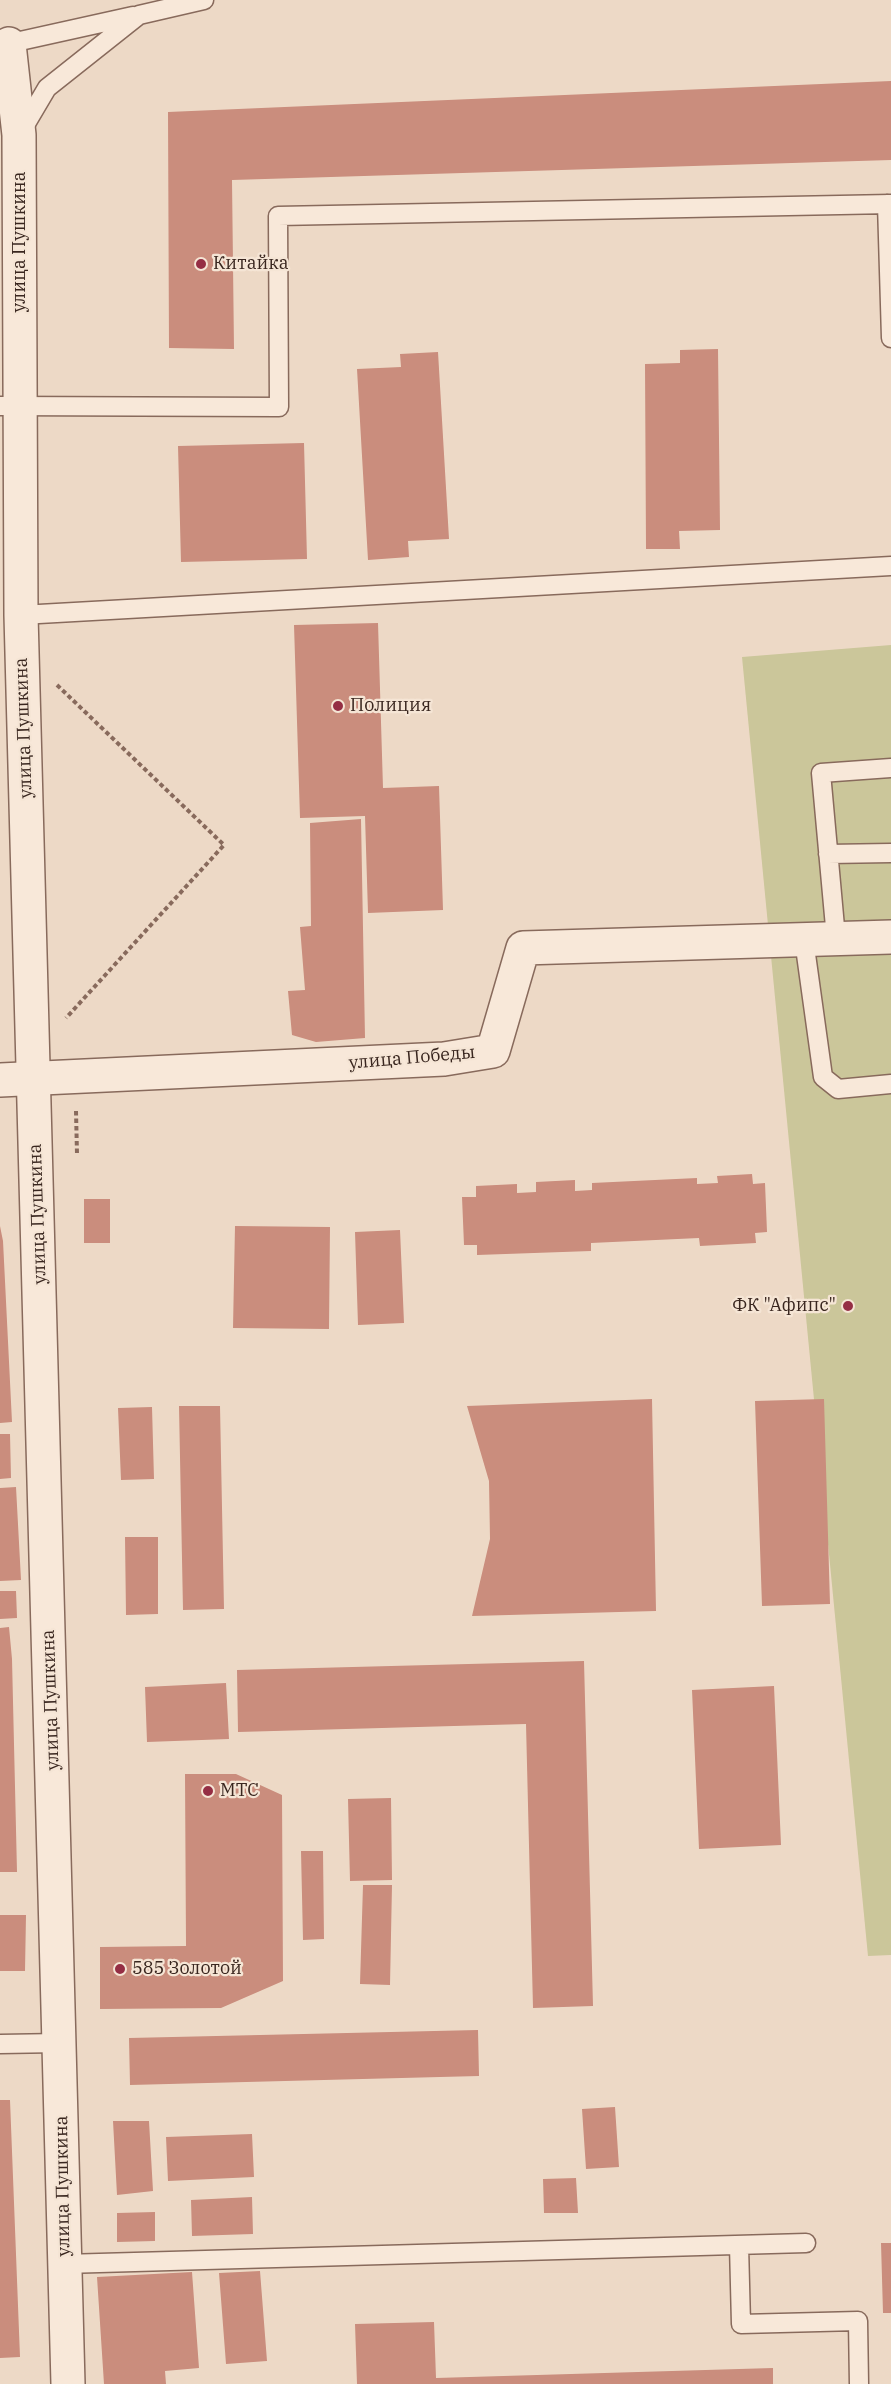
<!DOCTYPE html>
<html>
<head>
<meta charset="utf-8">
<style>
  body { margin:0 }
  canvas { display:block; background:#edd9c6 }
</style>
</head>
<body>
<canvas width="891" height="2384"></canvas>
<script>
const ctx = document.querySelector('canvas').getContext('2d');
ctx.lineJoin = 'round';
function paint(path, color) { ctx.fillStyle = color; ctx.fill(path, 'evenodd'); }
function strokePath(path, color, width, dash) { ctx.strokeStyle = color; ctx.lineWidth = width; ctx.lineCap = dash ? 'butt' : 'round'; ctx.setLineDash(dash || []); ctx.stroke(path); }
function drawText(font, color, halo, rows, align = 'center') {
  ctx.font = font + ' "IBM Plex Serif",serif'; ctx.lineWidth = 4.5; ctx.setLineDash([]); ctx.textBaseline = 'middle'; ctx.strokeStyle = halo; ctx.fillStyle = color; for (const [text, x, y, turn = 0] of rows) {
    ctx.save(); ctx.translate(x, y); ctx.rotate((+turn || 0) * Math.PI / 180); ctx.textAlign = isNaN(turn) ? turn : align; if (halo) ctx.strokeText(text, 0, 0); ctx.fillText(text, 0, 0); ctx.restore();
  }
}
paint(new Path2D(`
  M891 645V1955L868 1956 742 657Z`), '#cbc69a');
paint(new Path2D(`
  M891 81V160L232 180 234 349 169 348 168 112Z
  M718 349 720 530 679 531 680 549H646L645 364 680 363V350Z
  M438 352 449 539 408 541 409 557 368 560 357 369 401 367 400 354Z
  M304 443 307 559 181 562 178 446Z
  M378 623 383 788 439 786 443 910 368 913 365 816 300 818 294 625Z
  M361 819 365 1038 316 1042 292 1035 288 991 305 990 300 927 311 926 310 823Z
  M752 1174 753 1184 765 1183 767 1232 755 1233 756 1243 700 1246 699 1238 591 1243V1251L477 1255V1245H464L462 1197H476V1186L517 1184V1193L536 1192V1182L575 1180V1191L592 1190V1183L697 1178V1184L718 1183 717 1176Z
  M84 1199H110V1243H84Z
  M0 1226 3 1241 12 1422 0 1423Z
  M235 1226 330 1227 329 1329 233 1328Z
  M400 1230 404 1323 358 1325 355 1232Z
  M652 1399 656 1611 472 1616 490 1539 489 1481 467 1406Z
  M824 1399 830 1604 762 1606 755 1401Z
  M179 1406H220L224 1609 183 1610Z
  M152 1407 154 1479 121 1480 118 1408Z
  M0 1434H10L11 1478 0 1479Z
  M16 1487 21 1580 0 1581V1488Z
  M125 1537H158V1614L126 1615Z
  M0 1591H16L17 1618 0 1619Z
  M9 1627 12 1659 17 1872H0V1628Z
  M584 1661 593 2006 533 2008 526 1724 238 1732 237 1670Z
  M226 1683 229 1739 147 1742 145 1687Z
  M774 1686 781 1845 699 1849 692 1690Z
  M185 1774H236L282 1795 283 1981 221 2008 100 2009V1947L186 1946Z
  M391 1798 392 1880 350 1881 348 1799Z
  M301 1851H323L324 1939 303 1940Z
  M363 1885H392L390 1985 360 1984Z
  M0 1915H26L25 1971H0Z
  M478 2030 479 2076 130 2085 129 2038Z
  M0 2100H10L20 2357 0 2358Z
  M615 2107 619 2167 586 2169 582 2109Z
  M113 2121H149L153 2191 117 2195Z
  M252 2134 254 2177 168 2181 166 2137Z
  M576 2178 578 2213H544L543 2179Z
  M252 2197 253 2234 192 2236 191 2200Z
  M155 2212V2241L117 2242V2213Z
  M881 2243H891V2313H883Z
  M260 2271 267 2361 226 2364 219 2273Z
  M192 2272 199 2368 165 2371 166 2384H104L97 2277Z
  M434 2322 436 2378 773 2368V2384H357L355 2324Z`), '#ca8d7d');
const service = new Path2D(`
  M2 45 133 16
  M21 132 47 88 139 15 204 0
  M887 204 891 338
  M0 406 279 407 278 216 891 204
  M21 615 891 566
  M828 854 891 853
  M836 938 821 773 891 768
  M804 940 823 1077 838 1089 891 1084
  M0 2044 60 2043
  M739 2245 741 2324 858 2321 859 2384
  M64 2264 806 2243`);
const minor = new Path2D(`
  M0 1080 444 1059 493 1051 523 948 891 937`);
const tertiary = new Path2D(`
  M9 44 19 135 21 615 68 2384`);
strokePath(service, '#886a5c', 21);
strokePath(minor, '#886a5c', 36);
strokePath(tertiary, '#886a5c', 36);
strokePath(new Path2D(`
  M57 685 224 845 66 1018
  M76 1111 77 1154`), '#886a5c', 4, [4.5, 3]);
strokePath(service, '#f8e8d9', 18);
strokePath(minor, '#f8e8d9', 33);
strokePath(tertiary, '#f8e8d9', 33);
for (const [x, y, r, color] of [
  [201,264,6,"#952e44"],
  [338,706,6,"#952e44"],
  [848,1306,6,"#952e44"],
  [208,1791,6,"#952e44"],
  [120,1969,6,"#952e44"]
]) { const dot = new Path2D(); dot.arc(x, y, r, 0, 2 * Math.PI); ctx.fillStyle = color; ctx.fill(dot); strokePath(dot, '#f5e5d5', 2); }
drawText('18px', '#39261f', '#f5e5d5', [
  ["улица Пушкина",20,242,-90],
  ["улица Пушкина",24,728,-92],
  ["улица Победы",412,1058,-5],
  ["улица Пушкина",38,1214,-92],
  ["улица Пушкина",51,1700,-92],
  ["улица Пушкина",63,2186,-91]
]);
drawText('18px', '#39261f', '#f5e5d5', [
  ["Китайка",213,264],
  ["Полиция",350,706],
  ["ФК \"Афипс\"",836,1306,"right"],
  ["МТС",220,1791],
  ["585 Золотой",132,1969]
], 'left');
</script>
</body>
</html>
